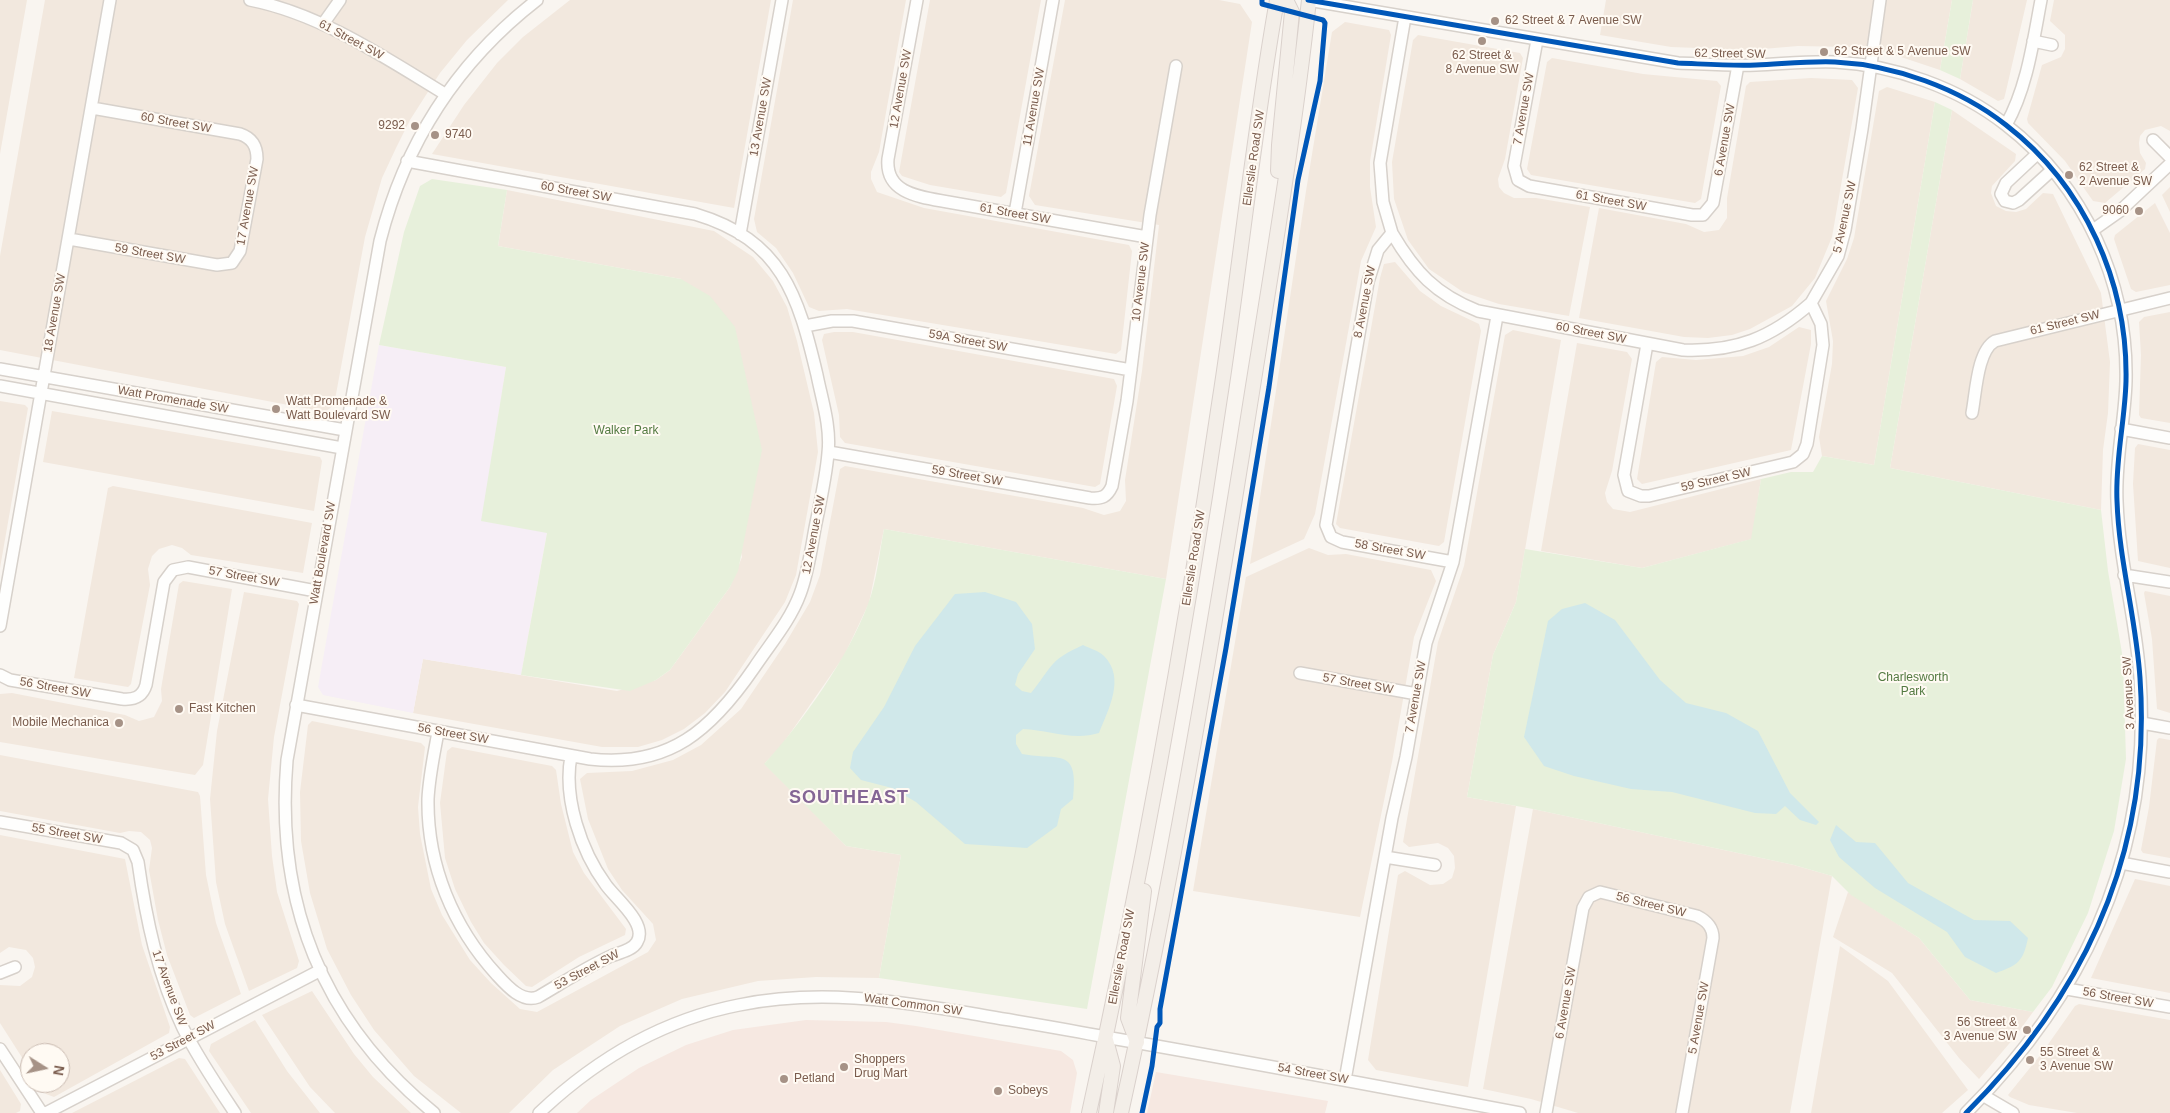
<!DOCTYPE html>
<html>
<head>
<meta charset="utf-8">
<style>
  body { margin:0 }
  #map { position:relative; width:2170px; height:1113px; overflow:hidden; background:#f9f5f0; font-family:Helvetica,sans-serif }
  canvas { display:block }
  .north { position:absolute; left:20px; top:1043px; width:50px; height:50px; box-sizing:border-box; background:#fffaf3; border:1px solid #cabbb1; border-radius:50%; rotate:100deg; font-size:14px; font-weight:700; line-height:20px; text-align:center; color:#7a5c4d }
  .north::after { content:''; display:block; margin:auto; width:18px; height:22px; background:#a69286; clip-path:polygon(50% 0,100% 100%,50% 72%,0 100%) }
</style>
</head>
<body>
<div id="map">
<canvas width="2170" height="1113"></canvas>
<div class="north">N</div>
</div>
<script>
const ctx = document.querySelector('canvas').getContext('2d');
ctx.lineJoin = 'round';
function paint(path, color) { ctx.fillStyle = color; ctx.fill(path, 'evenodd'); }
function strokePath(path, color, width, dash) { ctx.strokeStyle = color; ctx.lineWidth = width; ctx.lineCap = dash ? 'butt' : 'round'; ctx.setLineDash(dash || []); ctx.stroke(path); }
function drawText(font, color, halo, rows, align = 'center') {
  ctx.font = font + ' Helvetica,sans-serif'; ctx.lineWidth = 4; ctx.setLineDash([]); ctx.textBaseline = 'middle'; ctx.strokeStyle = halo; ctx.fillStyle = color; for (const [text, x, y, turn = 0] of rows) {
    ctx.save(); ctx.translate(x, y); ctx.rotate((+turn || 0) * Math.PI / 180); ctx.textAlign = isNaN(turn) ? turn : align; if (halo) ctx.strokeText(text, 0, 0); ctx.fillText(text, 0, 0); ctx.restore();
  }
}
paint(new Path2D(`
  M0 0H27L0 154Z
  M45 0H508L467 40 440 73 410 120 396 148 382 178 365 237 334 405 325 412 0 350V256Z
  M570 0H771L734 208 432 154 464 105 497 63 523 37Z
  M793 0H906L879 152 871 172V179L877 192 924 208 1129 245 1132 251 1121 350 1116 354 847 309 819 311 809 307 793 273 776 248 757 232 754 219Z
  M930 0H1041L1006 193 1001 197 930 185 902 176 899 172Z
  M1065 0H1219L1240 4 1252 22 1166 579 884 529 869 603 844 656 782 745 765 763 846 846 901 855 879 978 816 977 758 981 682 999 620 1026 553 1070 509 1113H461L414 1076 374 1030 351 995 327 949 310 893 301 841 300 792 308 725 312 721 421 743 425 747 418 807 420 834 431 889 442 915 470 960 491 983 520 1009 537 1012 648 952 656 940 653 924 622 890 608 869 588 819 580 779 587 773 632 771 673 760 701 745 741 709 785 644 810 602 820 575 840 469 845 466 1083 508 1104 515 1120 511 1126 501 1125 480 1142 371 1159 225 1035 205 1029 196Z
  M1606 0H1952L1940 70 1886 52 1849 47 1798 46 1751 50 1671 47 1600 35Z
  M1973 0H2027L2006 91 2004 99 1998 101 1960 79Z
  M2054 0H2170V131L2161 126 2145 130 2140 136 2139 143 2140 153 2146 163 2145 169 2105 203 2093 201 2065 161 2028 123 2027 119 2042 65 2061 57 2065 49V35L2050 21Z
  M1345 22 1389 30 1391 35 1370 161V187L1376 227 1361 261 1315 514 1304 539 1250 564 1306 191 1332 32Z
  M1418 35 1520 53 1523 58 1505 159 1498 179 1499 187 1504 193 1514 198H1536L1590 207 1569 316 1499 304 1463 292 1429 269 1408 240 1394 199 1392 162 1413 40Z
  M1552 58 1643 74 1717 81 1721 86 1701 199 1695 203 1531 175 1527 169 1547 62Z
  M1811 78 1852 80 1858 88 1832 237 1815 278 1792 306 1750 329 1732 335 1708 338 1684 337 1579 318 1599 208 1686 224 1704 232 1719 230 1727 218V198L1746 86 1750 82Z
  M1887 87 1935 102 1874 465 1822 456 1819 437 1832 364 1833 341 1826 301 1847 259 1854 238 1879 91Z
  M1952 110 2016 154 2015 161 1992 186 1991 193 1996 206 2006 211 2016 212 2026 209 2043 193 2053 194 2101 293 2110 362 2108 413 2103 450 2101 510 1890 468Z
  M2170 187V212L2162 195Z
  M507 190 714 231 753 257 773 281 787 307 797 341 814 413 818 452 796 575 785 602 725 692 705 713 684 729 662 740 638 747H602L413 713 423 659 617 691 656 680 670 670 730 587 742 557 681 279 498 246Z
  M2155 203 2170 233V285L2136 292 2131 289 2114 239 2115 235Z
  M1395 262 1420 291 1441 306 1479 324 1481 331 1444 542 1439 546 1340 528 1336 524 1380 278 1384 264Z
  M2170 312V423L2141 418 2139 415 2141 355 2139 322 2144 317Z
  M1799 327 1811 330V344L1791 450 1642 484 1637 479 1656 362 1662 357 1696 360 1743 356 1769 347Z
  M1513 330 1561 340 1516 602 1493 655 1467 797 1516 806 1468 1087 1376 1070 1368 1060 1398 875 1405 871 1430 885 1443 884 1452 878 1455 868 1454 856 1448 848 1438 843 1409 847 1403 842 1438 642 1464 566 1505 335Z
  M834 332H853L1114 379 1117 386 1100 484 1095 487 845 443 840 437 839 415 822 340 824 334Z
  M1577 343 1627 352 1632 359 1612 471 1605 493 1607 502 1613 509 1630 512 1761 479 1752 539 1642 568 1541 551Z
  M0 401 25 405 28 408 0 568Z
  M52 411 320 457 322 461 314 511 43 462Z
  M2138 444 2170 450V568L2138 561 2133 484 2135 448Z
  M113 486 312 523 303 573 191 555 182 548 172 545 159 549 152 556 148 569 150 585 131 684 128 687 74 678 108 488Z
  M1309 548 1328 555 1346 554 1431 570 1436 581 1414 637 1392 762 1360 917 1193 891 1246 577Z
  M183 581 232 589 203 765 195 775 0 742V694L12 693 125 715 139 721 154 717 162 701 161 689 179 584Z
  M2145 591 2170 596V713L2157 709 2152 639 2144 593Z
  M244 592 297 601 299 604 274 737 268 799 272 856 277 892 299 961 297 968 249 991 225 924 216 882 210 799 217 731Z
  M2159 738 2170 740V858L2143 853 2141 850 2149 807 2157 740Z
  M452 747 552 766 556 770 561 804 573 852 584 873 626 929 625 935 579 957 532 987 526 986 504 965 484 943 471 922 455 889 445 858 440 803 447 751Z
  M0 755 198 792 200 796 206 875 216 923 241 994 194 1018 190 1015 167 955 158 920 149 870 152 848 150 840 141 832 129 831 120 833 0 811Z
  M1533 809 1794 865 1832 876 1790 1113H1578L1531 1099 1483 1089Z
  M0 835 125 859 142 945 170 1027 169 1033 54 1097 46 1094 39 1083H60V1053H30V1070L0 1023V985L20 986 32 977 35 967 33 958 26 950 9 947 0 953Z
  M2135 879 2170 886V993L2091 978Z
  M1848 892 1919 938 1970 1000 2033 1012 2014 1038 1979 1079 1959 1058 1892 973 1833 937Z
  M1840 946 1888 981 1968 1090 1942 1113H1811Z
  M312 991 354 1054 373 1077 411 1113H335L310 1087 262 1015Z
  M2079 1004 2170 1020V1113H2077L2029 1105 2010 1097 2008 1095 2042 1053 2075 1006Z
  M255 1020 287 1071 320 1113H251L209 1051 211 1044Z
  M179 1058 185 1059 220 1113H72Z
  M0 1070 21 1104 20 1111 16 1113H0Z`), '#f2e8de');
paint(new Path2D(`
  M806 1020 886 1022 916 1026 1061 1051 1073 1060 1077 1073 1070 1113H577L591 1100 639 1068 686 1045 733 1030Z
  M1156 1072 1328 1101 1325 1113H1147Z`), '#f6e8e1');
paint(new Path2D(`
  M379 345 506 367 482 520 547 532 521 675 423 659 413 713 323 695 318 687Z`), '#f6eef6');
paint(new Path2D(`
  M1952 0H1973L1960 79 1940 70Z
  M1935 102 1952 110 1890 468 2101 510 2108 571 2123 659 2126 759 2114 831 2088 913 2052 987 2033 1012 1970 1000 1919 938 1851 895 1832 876 1794 865 1533 809 1467 797 1493 655 1516 602 1525 549 1642 568 1751 539 1761 479 1791 472H1813L1822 456 1874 465Z
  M432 179 507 190 498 246 681 279 710 296 735 327 762 450 738 571 730 587 670 670 656 680 630 691 521 675 547 533 481 521 506 367 379 345 404 232 420 186Z
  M884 529 1166 579 1087 1009 879 978 901 855 846 846 764 764C802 723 849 656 868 604 877 581 879 554 884 529Z`), '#e7f0db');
paint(new Path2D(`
  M985 592 1016 602 1032 624 1035 649 1018 674 1015 685 1022 691 1031 693C1053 666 1048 661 1083 645 1089 648 1099 651 1104 656 1126 678 1108 710 1099 733 1073 741 1049 730 1023 729L1016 735V744L1022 754C1059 761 1079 746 1073 799L1061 809 1057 826 1027 848 965 844 916 802 892 788 861 780 850 768 853 752 884 707 915 646 955 594Z
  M1585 603 1615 620 1660 680 1686 703 1726 713 1758 731 1790 793 1819 822 1816 825 1800 820 1785 806 1776 814 1755 813 1672 792 1631 789 1574 776 1544 766 1524 737 1548 621 1562 609Z
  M1836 825 1856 842 1875 843 1908 883 1974 920 2010 921 2028 938C2023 962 2018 965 1996 973L1965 957 1947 932 1875 888 1839 857 1830 840Z`), '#d0e8ea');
const minor = new Path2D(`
  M250 0C321 14 384 57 445 94
  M917 0 888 159C885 194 921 197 948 202L1147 237
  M1308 0 1678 63C1704 64 1730 66 1756 65 1782 64 1808 61 1835 62 1894 65 1959 88 2006 125 2085 186 2128 283 2126 381 2125 421 2115 460 2117 501 2119 561 2136 618 2140 678 2152 849 2086 993 1966 1113
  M1405 17 1380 163 1383 202 1392 233 1378 250 1368 282 1326 525 1331 537 1342 542 1453 562
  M323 24 340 0
  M1537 40 1514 166 1518 180 1529 186 1692 215H1703L1713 203 1738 65
  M2033 41 2052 45
  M2006 125C2027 88 2033 42 2041 0
  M2153 140 2170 157
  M2037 154 2006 183 2001 194 2005 201 2013 203 2019 200 2052 170
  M1015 213 1053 0
  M2093 230 2120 211 2170 164
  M1392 233C1415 272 1435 294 1478 311L1683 350C1736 352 1771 338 1811 303
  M740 234 782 0
  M69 239 217 265 232 263 240 251 257 159C257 146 252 138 240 134L92 108
  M805 326 832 321H853L1131 370
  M1647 344 1624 475 1628 491 1641 496H1649L1793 462 1803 454 1807 444 1823 345 1821 324 1811 303 1838 256 1845 230 1862 129 1880 0
  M0 369 345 430
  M0 386 342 448
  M1972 413C1976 393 1977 351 1995 341L2170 298
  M2121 429 2170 438
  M829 452 1090 498C1102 499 1107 497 1112 486L1127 401 1150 215 1176 66
  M2124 575 2170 582
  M0 626 110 0
  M1300 673 1417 694
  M0 675 10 680 122 699C133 700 142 698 146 685L164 582 173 570 188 567 316 591
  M296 705 590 759C670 768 712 729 754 668 770 644 790 621 800 594 808 573 811 550 815 528 820 503 826 478 828 453 831 427 822 400 817 375 798 295 782 240 695 214L407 161
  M2142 723 2170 728
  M438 732C434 754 429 777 428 799 427 865 453 927 497 975 507 986 522 1003 538 997 562 983 585 968 611 956 619 953 633 950 637 942 648 924 616 899 606 885 581 851 563 798 571 756
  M0 822 121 843 133 850 138 862C146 919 158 976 183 1028 198 1058 217 1086 235 1113
  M1385 857 1435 865
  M2121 863 2170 872
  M0 973 15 967
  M2067 989 2170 1007
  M0 1049 42 1113
  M1345 1080 1392 818 1406 757 1426 643 1453 562 1497 316
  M1984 1096 2013 1113
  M46 1113 321 970
  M434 1113C322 1022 275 902 287 760L380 241C405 143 457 62 537 0
  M539 1113C596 1059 662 1020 739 1005 818 989 891 1000 969 1013 1014 1021 1060 1028 1105 1037 1244 1061 1382 1087 1520 1113
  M1546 1113 1583 908 1589 897 1600 892 1697 916C1707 921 1713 927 1713 938L1682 1113`);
const major = new Path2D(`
  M1278 171 1279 145 1292 12 1286 0
  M1137 1042 1128 1018 1144 891
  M1089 1113C1141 879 1184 642 1219 404 1240 270 1253 134 1277 0
  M1106 1113 1113 1066 1106 1040
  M1121 1113C1170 892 1208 667 1244 443 1267 296 1293 148 1309 0`);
strokePath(minor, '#d7d1cb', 14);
strokePath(major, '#dad1cc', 16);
strokePath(minor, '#fefefd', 11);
strokePath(major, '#f3eee8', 14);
strokePath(new Path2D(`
  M1308 0 1678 63C1704 64 1730 66 1756 65 1782 64 1808 61 1835 62 1894 65 1959 88 2006 125 2085 186 2128 283 2126 381 2125 421 2115 460 2117 501 2119 561 2136 618 2140 678 2152 849 2086 993 1966 1113
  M1142 1113 1152 1066 1157 1027 1160 1023V1009L1226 648 1269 387 1298 180 1320 81 1325 23 1323 20 1262 4V0`), '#0057b8', 5);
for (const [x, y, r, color] of [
  [1495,21,5,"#a69286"],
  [1482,41,5,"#a69286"],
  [1824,52,5,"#a69286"],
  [415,126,5,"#a69286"],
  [435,135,5,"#a69286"],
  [2069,175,5,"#a69286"],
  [2139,211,5,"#a69286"],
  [276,409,5,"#a69286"],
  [179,709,5,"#a69286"],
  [119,723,5,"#a69286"],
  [2027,1030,5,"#a69286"],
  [2030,1060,5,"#a69286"],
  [844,1067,5,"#a69286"],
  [784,1079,5,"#a69286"],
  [998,1091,5,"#a69286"]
]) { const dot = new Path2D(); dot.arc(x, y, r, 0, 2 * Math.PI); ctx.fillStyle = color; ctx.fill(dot); strokePath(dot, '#fffaf3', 2); }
drawText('12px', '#7a5c4d', '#fffaf3', [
  ["62 Street & 7 Avenue SW",1505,21],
  ["62 Street & 5 Avenue SW",1834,52],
  ["62 Street &",1482,56,"center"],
  ["8 Avenue SW",1482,70,"center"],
  ["9292",405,126,"right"],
  ["9740",445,135],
  ["62 Street &",2079,168],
  ["2 Avenue SW",2079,182],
  ["9060",2129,211,"right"],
  ["Watt Promenade &",286,402],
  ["Watt Boulevard SW",286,416],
  ["Fast Kitchen",189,709],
  ["Mobile Mechanica",109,723,"right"],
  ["56 Street &",2017,1023,"right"],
  ["3 Avenue SW",2017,1037,"right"],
  ["55 Street &",2040,1053],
  ["3 Avenue SW",2040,1067],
  ["Shoppers",854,1060],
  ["Drug Mart",854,1074],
  ["Petland",794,1079],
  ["Sobeys",1008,1091]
], 'left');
drawText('12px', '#7a5c4d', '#fffaf3', [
  ["61 Street SW",351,40,28],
  ["62 Street SW",1730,54,1],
  ["12 Avenue SW",901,89,-80],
  ["11 Avenue SW",1034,107,-80],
  ["7 Avenue SW",1524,109,-80],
  ["13 Avenue SW",761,117,-80],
  ["60 Street SW",176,123,10],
  ["6 Avenue SW",1725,140,-80],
  ["Ellerslie Road SW",1254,158,-82],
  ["60 Street SW",576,192,10],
  ["61 Street SW",1611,201,10],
  ["17 Avenue SW",248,206,-80],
  ["61 Street SW",1015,214,10],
  ["5 Avenue SW",1845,217,-78],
  ["59 Street SW",150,254,10],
  ["10 Avenue SW",1141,282,-83],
  ["8 Avenue SW",1365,302,-79],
  ["18 Avenue SW",55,313,-80],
  ["61 Street SW",2065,323,-14],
  ["60 Street SW",1591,333,11],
  ["59A Street SW",968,341,10],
  ["Watt Promenade SW",173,400,10],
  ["59 Street SW",967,476,10],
  ["59 Street SW",1716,480,-13],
  ["12 Avenue SW",814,535,-79],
  ["58 Street SW",1390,550,10],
  ["Watt Boulevard SW",323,553,-80],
  ["Ellerslie Road SW",1194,558,-81],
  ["57 Street SW",244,577,10],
  ["57 Street SW",1358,684,10],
  ["56 Street SW",55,688,10],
  ["3 Avenue SW",2129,693,-93],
  ["7 Avenue SW",1416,697,-80],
  ["56 Street SW",453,734,10],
  ["55 Street SW",67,834,10],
  ["56 Street SW",1651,905,14],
  ["Ellerslie Road SW",1122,957,-79],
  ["53 Street SW",587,970,-28],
  ["17 Avenue SW",169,988,70],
  ["56 Street SW",2118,998,10],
  ["6 Avenue SW",1566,1003,-80],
  ["Watt Common SW",913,1005,8],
  ["5 Avenue SW",1699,1018,-80],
  ["53 Street SW",183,1041,-28],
  ["54 Street SW",1313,1074,10]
]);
drawText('12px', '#537a41', '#fffaf3', [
  ["Walker Park",626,431],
  ["Charlesworth",1913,678],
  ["Park",1913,692]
]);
ctx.letterSpacing = '1px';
drawText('bold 18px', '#846695', '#fffaf3', [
  ["SOUTHEAST",849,798]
]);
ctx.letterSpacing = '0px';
</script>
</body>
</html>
